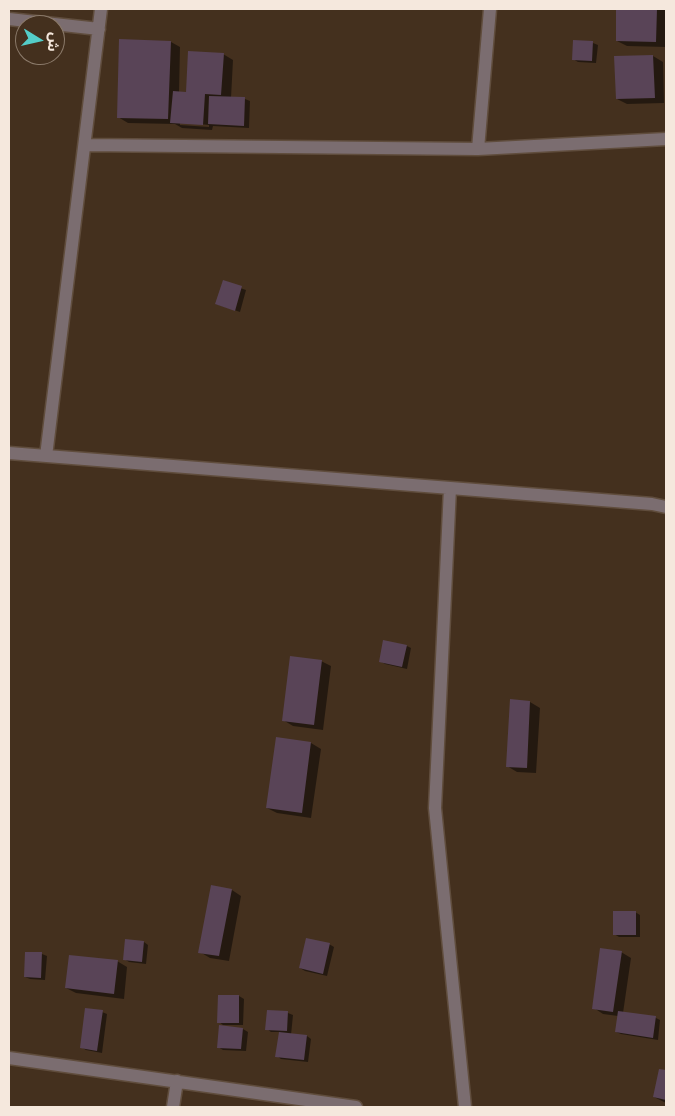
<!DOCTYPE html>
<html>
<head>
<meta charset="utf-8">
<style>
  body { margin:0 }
  #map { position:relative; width:675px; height:1116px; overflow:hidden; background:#44301e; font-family:Poppins,"Noto Sans Arabic",sans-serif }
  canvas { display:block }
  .frame { position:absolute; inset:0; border:10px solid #f5e8dd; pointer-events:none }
  .north { position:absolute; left:15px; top:15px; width:50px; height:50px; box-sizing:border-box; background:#44301e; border:1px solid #8b7a6a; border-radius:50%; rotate:99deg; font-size:14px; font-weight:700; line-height:20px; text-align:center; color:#f5e8dd }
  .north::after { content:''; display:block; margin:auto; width:18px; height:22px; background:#54cdc8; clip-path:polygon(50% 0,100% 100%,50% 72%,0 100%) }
</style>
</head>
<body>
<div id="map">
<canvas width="675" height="1116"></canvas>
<div class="frame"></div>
<div class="north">ش</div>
</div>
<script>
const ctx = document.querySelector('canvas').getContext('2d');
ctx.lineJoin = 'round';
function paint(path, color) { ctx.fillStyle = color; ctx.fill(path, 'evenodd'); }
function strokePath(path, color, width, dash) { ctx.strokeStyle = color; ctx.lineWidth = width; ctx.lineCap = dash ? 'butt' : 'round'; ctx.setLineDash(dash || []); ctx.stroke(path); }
paint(new Path2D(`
  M618 9H666V47L627 46 617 41Z
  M171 42 180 47 179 93 187 94 223 54 233 60 231 98 245 99 250 101 249 128 213 126 212 130 182 128 175 124 128 123 118 117ZM180 122 209 125V127L180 125Z
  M593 43 598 45 596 63 578 62 573 59Z
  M653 56 663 62 664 103 627 104 617 99Z
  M223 282 246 290 240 312 216 304Z
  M407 646 411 648 407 669 385 664 380 661Z
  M321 661 331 666 323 730 293 726 283 720Z
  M530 702 540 708 536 773 517 772 507 766Z
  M277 739 311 743 321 749 311 818 277 813 267 808Z
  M232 890 241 896 229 961 210 958 200 952Z
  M635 912 640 915V937H619L614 934Z
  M144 942 148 945 146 964 129 962 124 959Z
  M329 944 334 947 327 976 305 971 300 968Z
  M621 952 631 958 623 1013 656 1018 660 1020 658 1040 621 1034 616 1032 618 1016 603 1014 594 1008Z
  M26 953 42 954 47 956 45 980 30 979 25 977Z
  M117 961 127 967 124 999 76 993 66 988Z
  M239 996 244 999 243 1025H223L219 1022Z
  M268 1011 288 1013 293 1015 291 1035 307 1036 311 1039 308 1062 281 1059 277 1056 280 1032H271L267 1029Z
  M102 1012 107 1014 102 1053 86 1050 81 1047Z
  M243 1029 248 1032 246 1051 223 1050 218 1047Z
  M660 1070 666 1072V1103L654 1097Z`), '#0007');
paint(new Path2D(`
  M616 9H657L656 42 616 41Z
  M119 39 171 41 168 119 117 118Z
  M573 40 593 41 592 61 572 60Z
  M188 51 224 53 221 95 205 94 203 125 170 123 173 91 186 92Z
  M653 55 655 98 616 99 614 56Z
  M209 96 245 97 244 126 208 124Z
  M223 280 242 286 235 311 215 304Z
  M383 640 407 645 402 667 379 662Z
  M290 656 322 660 314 725 282 721Z
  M510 699 530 701 527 768 506 767Z
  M276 737 311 742 302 813 266 808Z
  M211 885 232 889 219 956 198 953Z
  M613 911H636V935H613Z
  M306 938 330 943 323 974 299 968Z
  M125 939 144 941 142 962 123 960Z
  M600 948 622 951 613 1012 592 1009Z
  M25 952H42L41 978 24 977Z
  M69 955 118 960 114 994 65 988Z
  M218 995H239V1023H217Z
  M85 1008 103 1010 97 1051 80 1048Z
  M267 1010 288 1011 287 1031 265 1030Z
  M618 1011 656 1016 653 1038 615 1032Z
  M219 1025 243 1028 241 1049 217 1048Z
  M279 1032 307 1035 304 1060 275 1057Z
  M659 1069 666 1070V1100L653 1097Z`), '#594457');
const minor = new Path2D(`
  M9 19 99 29
  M85 145 478 149 666 139
  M478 149 490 9
  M9 453 652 504 666 507
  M46 456 101 9
  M450 488 435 808 465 1107
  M9 1058 356 1107
  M173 1107 177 1081`);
strokePath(minor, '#604d3d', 15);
strokePath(minor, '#7b6d70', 12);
</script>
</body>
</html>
